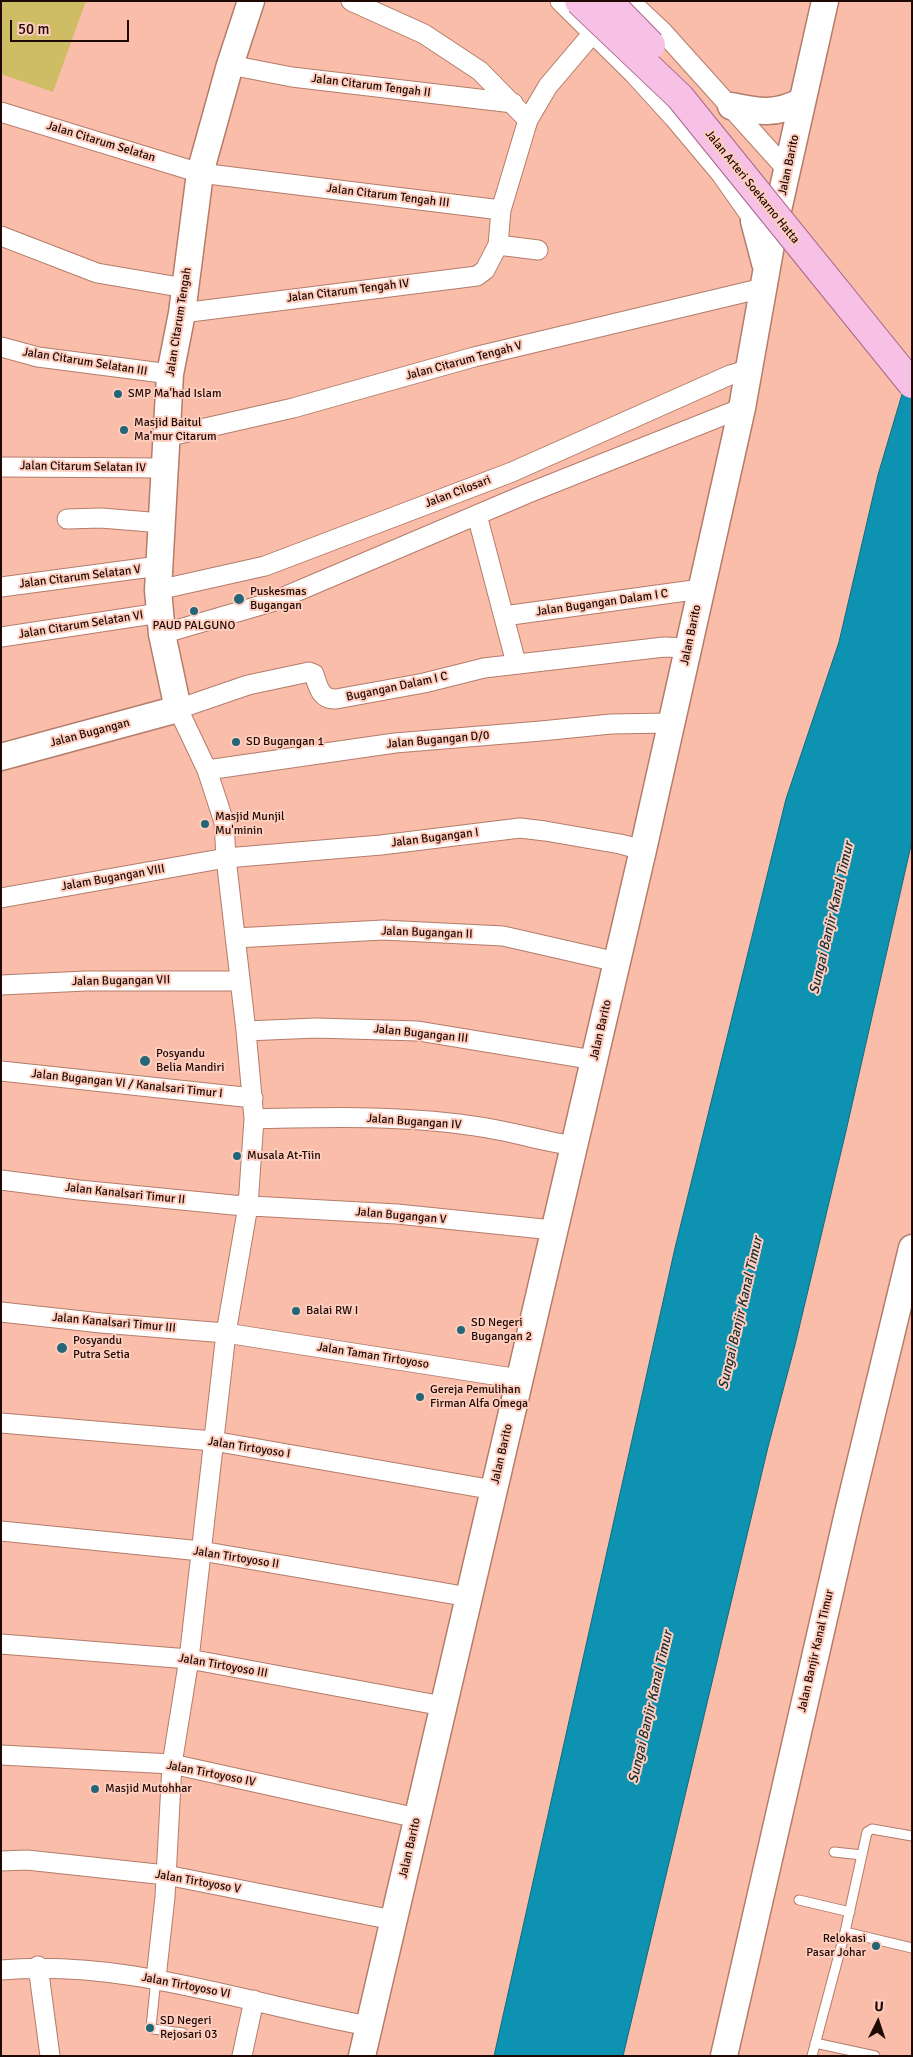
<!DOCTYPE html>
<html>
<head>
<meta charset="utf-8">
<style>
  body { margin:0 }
  #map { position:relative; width:913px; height:2057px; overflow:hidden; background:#f9bda9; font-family:Signika,sans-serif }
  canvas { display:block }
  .frame { position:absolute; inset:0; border:2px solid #1e0904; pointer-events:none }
  .north { position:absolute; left:853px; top:1997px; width:50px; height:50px; -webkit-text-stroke:4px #fecdbd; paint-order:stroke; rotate:4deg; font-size:14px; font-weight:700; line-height:20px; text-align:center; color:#1e0904 }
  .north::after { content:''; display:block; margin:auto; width:18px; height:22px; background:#1e0904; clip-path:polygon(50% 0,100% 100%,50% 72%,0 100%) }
  .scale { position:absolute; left:10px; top:20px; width:119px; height:22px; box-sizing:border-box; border:2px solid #1e0904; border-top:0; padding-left:6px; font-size:15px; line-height:18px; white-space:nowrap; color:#1e0904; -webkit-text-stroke:4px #fecdbd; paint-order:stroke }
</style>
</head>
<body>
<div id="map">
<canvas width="913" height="2057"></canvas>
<div class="frame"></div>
<div class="north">U</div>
<div class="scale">50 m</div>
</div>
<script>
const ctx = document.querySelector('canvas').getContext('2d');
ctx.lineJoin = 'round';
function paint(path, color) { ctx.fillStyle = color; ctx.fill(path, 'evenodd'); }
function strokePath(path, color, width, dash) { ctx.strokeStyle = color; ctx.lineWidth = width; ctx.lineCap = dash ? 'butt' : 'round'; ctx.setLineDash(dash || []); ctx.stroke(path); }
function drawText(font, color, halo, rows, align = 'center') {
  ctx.font = font + ' Signika,sans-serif'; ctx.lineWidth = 4; ctx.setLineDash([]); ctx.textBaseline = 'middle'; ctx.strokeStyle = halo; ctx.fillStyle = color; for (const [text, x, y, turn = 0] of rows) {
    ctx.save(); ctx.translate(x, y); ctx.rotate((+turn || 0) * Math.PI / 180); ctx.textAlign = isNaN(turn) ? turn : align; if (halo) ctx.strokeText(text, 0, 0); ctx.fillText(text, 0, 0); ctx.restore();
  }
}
paint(new Path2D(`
  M1 1H86L53 92 1 74Z`), '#cebd65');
const water = new Path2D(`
  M912 361V841L846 1131 795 1345 768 1447 623 2056H494L675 1248 786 799 839 642 878 475Z`);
paint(water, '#0d93b1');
strokePath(water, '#126a7d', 1);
const lane = new Path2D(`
  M834 1852 862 1855
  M799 1900 850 1912
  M845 1932 912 1948
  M156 1979 151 2027 153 2029 183 2033
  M815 2043 875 2056
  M812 2056 845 1932 867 1832 872 1829 912 1836`);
const street = new Path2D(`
  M351 1 424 34 480 71 528 120
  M560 1 634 74 674 118 721 174 754 221 766 225
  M630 1 663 32 788 171
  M230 65 292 77 513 103
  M1 112 200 173 501 210 498 245 538 250
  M501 210 528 120 548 86 593 33
  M1 236 97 273 185 288
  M182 313 477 276 485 270 498 245
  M1 347 38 357 170 374
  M166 437 293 408 474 357 763 288
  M1 467 165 468
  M477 515 516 663
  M67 519 101 518 162 523
  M1 587 159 566
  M158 590 265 566 512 472 730 375 750 369
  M504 616 701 589
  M162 634 272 602 526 494 742 408
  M1 637 160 613
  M207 770 395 743 541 731 611 724 671 723
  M1 898 226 858 381 845 520 828 545 831 620 844 643 850
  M235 938 383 930 503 936 617 962
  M1 985 86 981H240
  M246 1031 316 1028 418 1031 594 1060
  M1 1071 253 1098
  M254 1119C331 1117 411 1115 487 1128 516 1133 544 1141 574 1146
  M1 1180 79 1190 233 1205 397 1214 553 1230
  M1 1312 101 1323 226 1333 519 1379
  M1 1423 213 1441 494 1490
  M1 1531 201 1551 469 1597
  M1 1644 189 1659 443 1706
  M1 1755 172 1764 417 1818
  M1 1861 27 1860 166 1875 393 1920
  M38 1966 50 2056
  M1 1970C127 1959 247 2004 369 2026
  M156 1978 165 1897 172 1764 189 1659 226 1333 248 1206 254 1119 246 1031 226 858 224 822 207 770 178 709 248 685 309 672 314 674C318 687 321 700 336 699L424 683 484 668 664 647 688 648
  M242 2056 254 2000`);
const secondary = new Path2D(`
  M731 106C759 112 776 115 802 101
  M754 221 765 263
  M1 757 178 709 162 634 158 590 170 374 182 313 200 173 230 65 251 1
  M362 2056 643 850 742 408 774 228 825 1
  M724 2056 848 1513 912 1248`);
strokePath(lane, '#b47c6a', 11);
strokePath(street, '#b47c6a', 21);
strokePath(secondary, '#b47c6a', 29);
strokePath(lane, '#fff', 9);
strokePath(street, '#fff', 19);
strokePath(secondary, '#fff', 26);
const primaryBridge = new Path2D(`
  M579 1 680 97 912 384
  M608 1 651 45`);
strokePath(primaryBridge, '#a7658c', 30, []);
strokePath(primaryBridge, '#f7c1e6', 28);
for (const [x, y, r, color] of [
  [118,394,5,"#236678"],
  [124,430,5,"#236678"],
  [239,599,6,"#236678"],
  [194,611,5,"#236678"],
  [236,742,5,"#236678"],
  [205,824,5,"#236678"],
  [145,1061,6,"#236678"],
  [237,1156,5,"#236678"],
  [296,1311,5,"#236678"],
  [461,1330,5,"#236678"],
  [62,1348,6,"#236678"],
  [420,1397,5,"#236678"],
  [95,1789,5,"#236678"],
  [876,1946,5,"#236678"],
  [150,2028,5,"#236678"]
]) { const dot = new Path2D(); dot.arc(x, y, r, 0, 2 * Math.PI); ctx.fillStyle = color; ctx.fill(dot); strokePath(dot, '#fecdbd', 2); }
drawText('12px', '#1e0904', '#fecdbd', [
  ["Jalan Citarum Tengah II",371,86,7],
  ["Jalan Citarum Selatan",101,142,17],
  ["Jalan Barito",789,165,-78],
  ["Jalan Arteri Soekarno Hatta",752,187,51],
  ["Jalan Citarum Tengah III",388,196,7],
  ["Jalan Citarum Tengah IV",348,291,-7],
  ["Jalan Citarum Tengah",179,322,-81],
  ["Jalan Citarum Tengah V",464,361,-15],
  ["Jalan Citarum Selatan III",85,362,9],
  ["Jalan Citarum Selatan IV",83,467,1],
  ["Jalan Cilosari",458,492,-21],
  ["Jalan Citarum Selatan V",80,577,-7],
  ["Jalan Bugangan Dalam I C",602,603,-8],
  ["Jalan Citarum Selatan VI",81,625,-9],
  ["Jalan Barito",691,635,-78],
  ["Bugangan Dalam I C",397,687,-12],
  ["Jalan Bugangan",90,733,-15],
  ["Jalan Bugangan D/0",438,740,-5],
  ["Jalan Bugangan I",435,838,-7],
  ["Jalam Bugangan VIII",113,878,-10],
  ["Jalan Bugangan II",427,933,2],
  ["Jalan Bugangan VII",121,981,-1],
  ["Jalan Barito",601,1030,-77],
  ["Jalan Bugangan III",421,1034,6],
  ["Jalan Bugangan VI / Kanalsari Timur I",127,1084,6],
  ["Jalan Bugangan IV",414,1122,4],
  ["Jalan Kanalsari Timur II",125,1194,6],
  ["Jalan Bugangan V",401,1216,5],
  ["Jalan Kanalsari Timur III",114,1323,5],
  ["Jalan Taman Tirtoyoso",373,1356,9],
  ["Jalan Tirtoyoso I",249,1448,9],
  ["Jalan Barito",502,1454,-77],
  ["Jalan Tirtoyoso II",236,1558,9],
  ["Jalan Banjir Kanal Timur",816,1651,-77],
  ["Jalan Tirtoyoso III",223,1666,10],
  ["Jalan Tirtoyoso IV",211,1774,11],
  ["Jalan Barito",410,1848,-77],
  ["Jalan Tirtoyoso V",198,1882,10],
  ["Jalan Tirtoyoso VI",186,1986,11]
]);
drawText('12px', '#1e0904', '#fecdbd', [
  ["SMP Ma'had Islam",128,394],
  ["Masjid Baitul",134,423],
  ["Ma'mur Citarum",134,437],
  ["Puskesmas",250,592],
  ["Bugangan",250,606],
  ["PAUD PALGUNO",194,626,"center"],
  ["SD Bugangan 1",246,742],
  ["Masjid Munjil",215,817],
  ["Mu'minin",215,831],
  ["Posyandu",156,1054],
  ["Belia Mandiri",156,1068],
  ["Musala At-Tiin",247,1156],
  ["Balai RW I",306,1311],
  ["SD Negeri",471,1323],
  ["Bugangan 2",471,1337],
  ["Posyandu",73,1341],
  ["Putra Setia",73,1355],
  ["Gereja Pemulihan",430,1390],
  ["Firman Alfa Omega",430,1404],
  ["Masjid Mutohhar",105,1789],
  ["Relokasi",866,1939,"right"],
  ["Pasar Johar",866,1953,"right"],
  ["SD Negeri",160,2021],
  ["Rejosari 03",160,2035]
], 'left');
drawText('italic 14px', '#172f37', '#fecdbd', [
  ["Sungai Banjir Kanal Timur",832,918,-77],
  ["Sungai Banjir Kanal Timur",741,1313,-77],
  ["Sungai Banjir Kanal Timur",651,1707,-77]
]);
</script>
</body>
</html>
